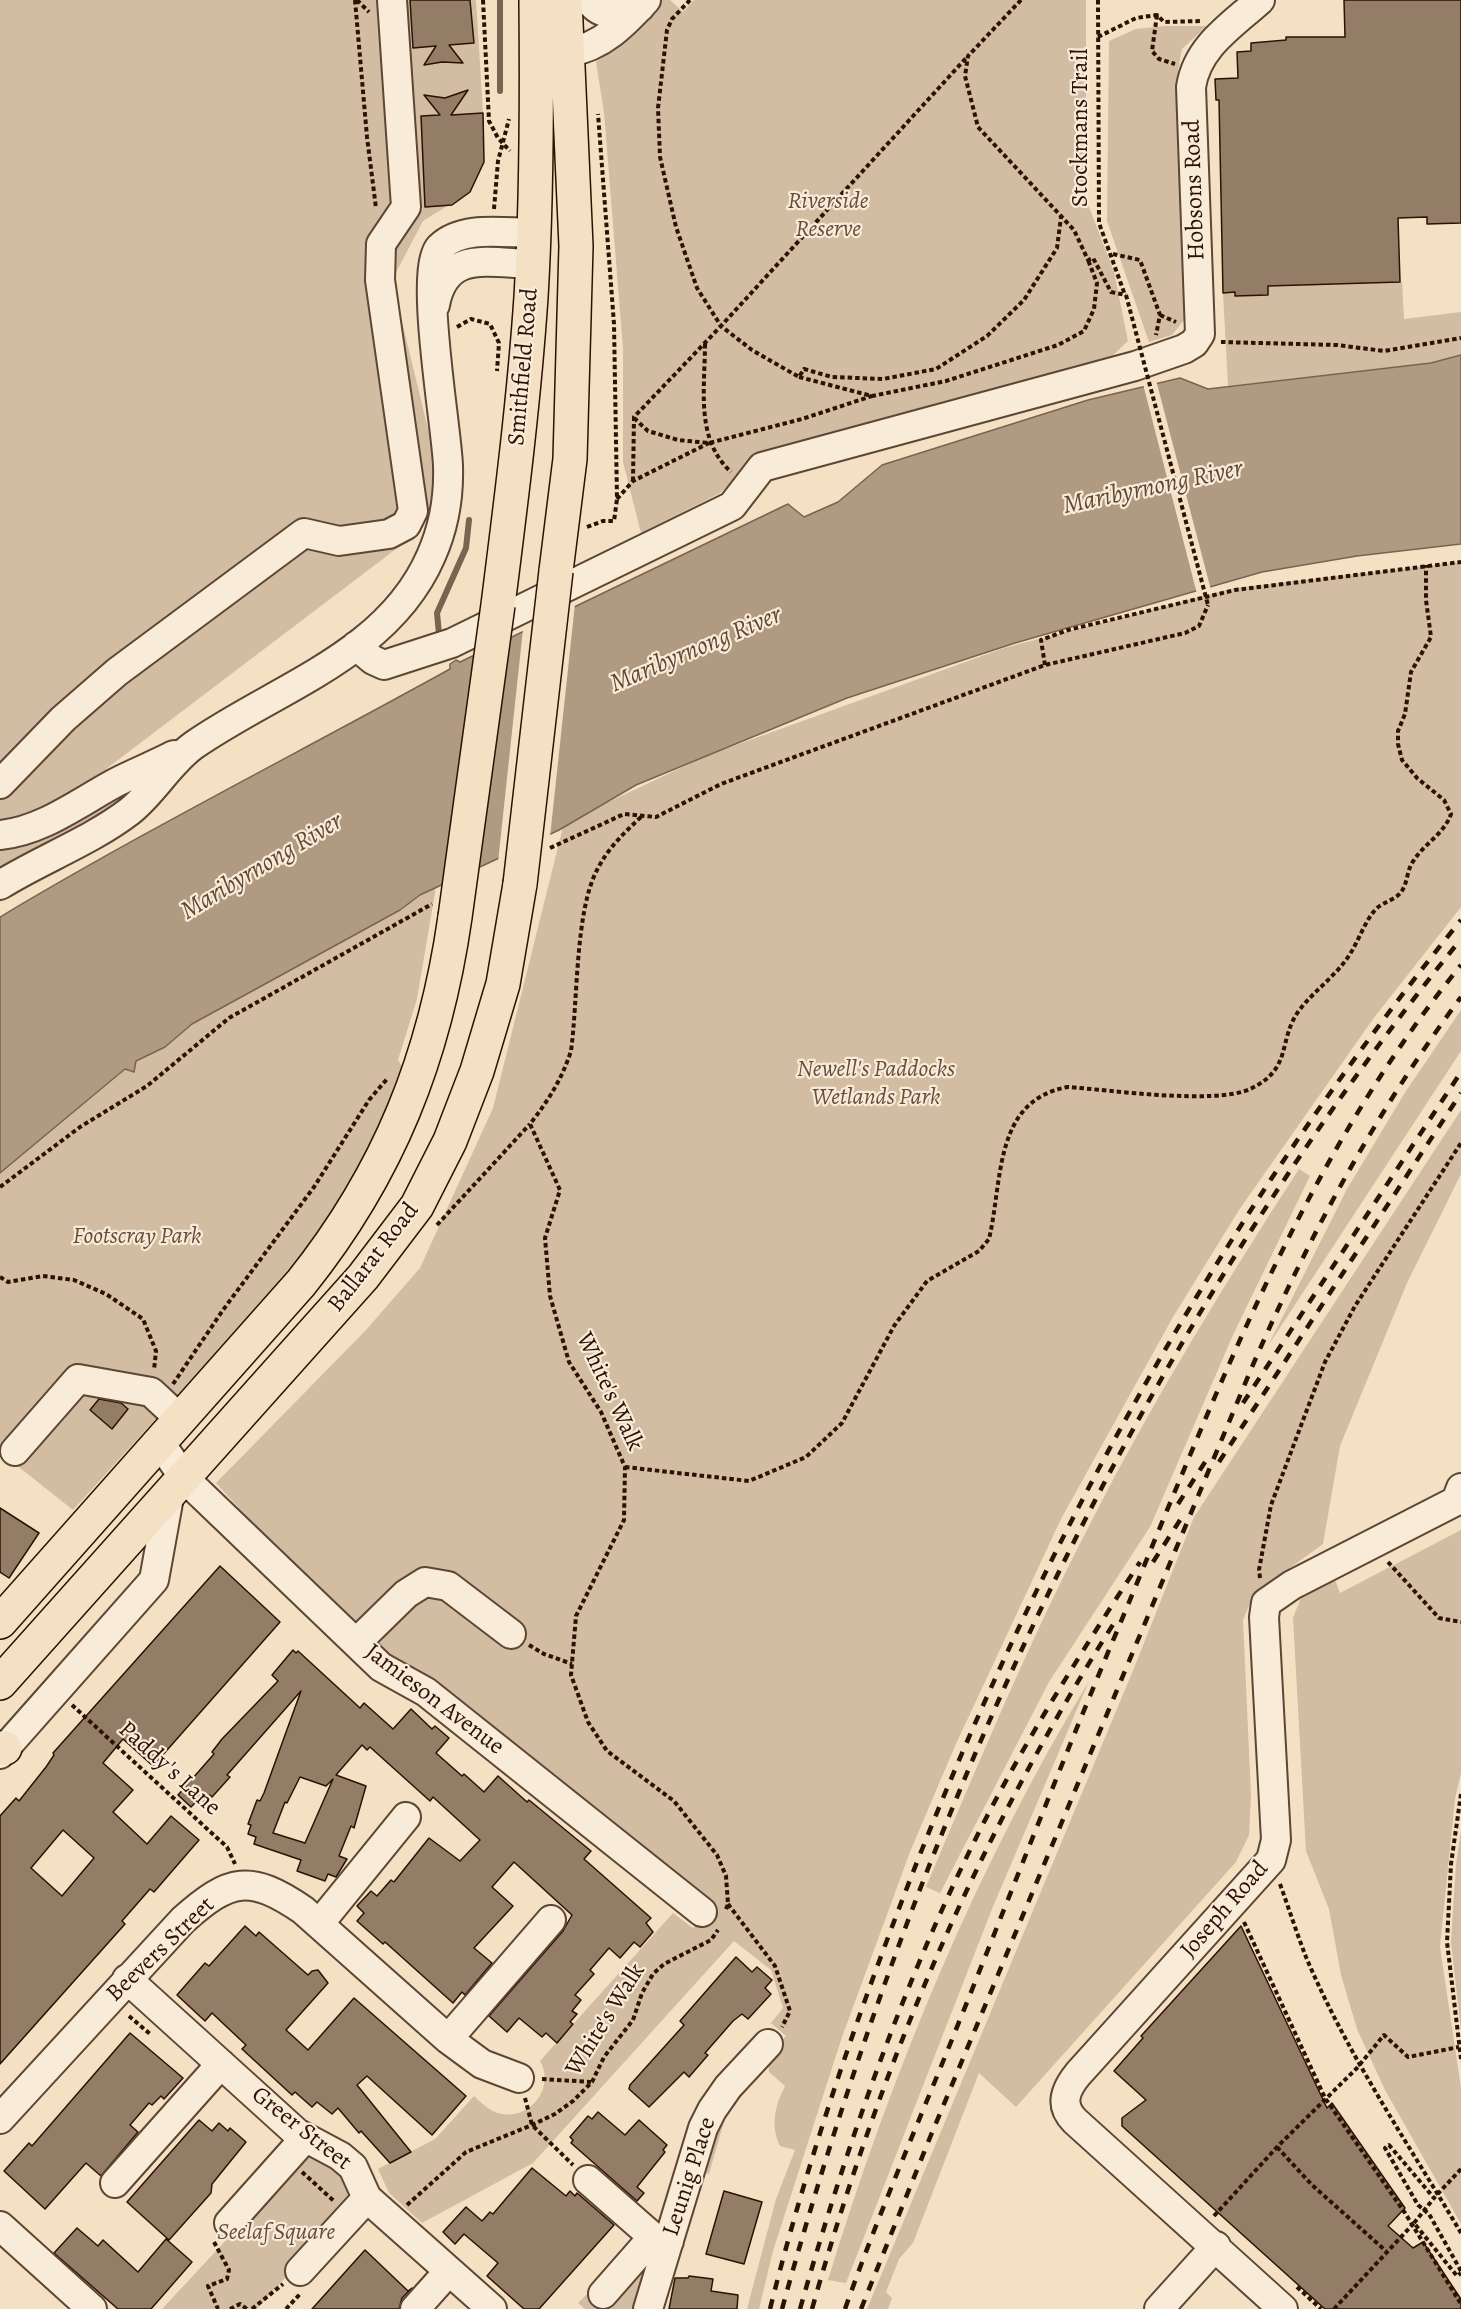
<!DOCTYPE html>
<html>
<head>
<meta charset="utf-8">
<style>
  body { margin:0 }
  canvas { display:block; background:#f4e0c3 }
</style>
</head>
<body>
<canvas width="1461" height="2309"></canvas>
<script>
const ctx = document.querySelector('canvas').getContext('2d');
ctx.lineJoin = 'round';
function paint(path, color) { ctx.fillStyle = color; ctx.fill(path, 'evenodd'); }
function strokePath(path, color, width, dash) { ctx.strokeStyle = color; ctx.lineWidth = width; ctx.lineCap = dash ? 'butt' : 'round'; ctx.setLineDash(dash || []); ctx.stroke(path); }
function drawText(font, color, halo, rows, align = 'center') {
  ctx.font = font + ' Alegreya,serif'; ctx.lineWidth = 4.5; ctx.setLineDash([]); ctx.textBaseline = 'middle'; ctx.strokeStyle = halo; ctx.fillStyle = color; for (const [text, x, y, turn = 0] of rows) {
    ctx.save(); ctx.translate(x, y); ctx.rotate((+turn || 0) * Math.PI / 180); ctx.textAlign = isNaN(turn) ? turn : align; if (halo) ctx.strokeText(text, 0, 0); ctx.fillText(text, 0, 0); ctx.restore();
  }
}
paint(new Path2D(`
  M0 0H476L483 113 470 192 423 221 392 280 440 479 426 520 400 546 106 769 138 824 30 881 0 902Z
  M661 0H670L683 12 694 0H1086V199L1114 272 1128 341 1110 358 758 459 720 493 641 533 623 462V349L604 112 596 62 617 47Z
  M1165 26H1207L1182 49 1177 76 1184 320 1172 335 1149 342 1107 221 1109 41 1136 29Z
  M1402 282 1404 319 1461 312V355L1431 363 1228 386 1223 293 1235 292 1236 296 1268 295V286Z
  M1461 562V907L1373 1019 1239 1210 1173 1317 1061 1519 955 1746 910 1852 842 2037 773 2251 759 2309H747L776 2199 795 2150 780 2146C770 2125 775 2106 785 2086L769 2072 768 2055 786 2036 771 2023 783 2008 771 1970 734 1941 533 2163 422 2223 389 2193 378 2169 435 2139 474 2096C483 2104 490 2112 502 2114 532 2119 555 2086 540 2061L673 1913 693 1928 712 1903 385 1657 361 1626 288 1562 216 1483 366 1330 420 1268 493 1108 564 823 706 756 1004 648 1235 588Z
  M436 887 417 999 398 1060 403 1068 362 1162 341 1200 295 1266 73 1510 0 1452V1173L126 1069 134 1071 136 1061 165 1047 192 1024Z
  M1461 1010V1051L1268 1346 1347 1189 1406 1091Z
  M1461 1110V1174L1407 1283 1340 1446 1323 1544 1254 1594 1243 1620 1251 1795 1249 1835 1236 1862 1016 2107 979 2073 913 2243 899 2259 886 2292 892 2298 888 2309H867L1134 1668 1194 1517Z
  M1299 1169 1310 1176 1233 1335 1150 1527 1049 1682 940 1893 926 1887C978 1764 1030 1639 1092 1520 1154 1399 1225 1283 1299 1169Z
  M1461 1530V1773L1455 1799 1440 1947 1461 2088V2224L1385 2090 1357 2029 1341 1975 1329 1909 1306 1851 1293 1618 1304 1590 1333 1575 1340 1593Z
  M1089 1681 992 1909 846 2283 828 2280C892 2071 976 1868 1089 1681Z
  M1461 1830V2031L1451 1942 1456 1865Z
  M742 2084 747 2089 725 2118 709 2174 701 2172 712 2131Z
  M308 2152 329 2156 353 2189 348 2208 257 2309H162Z
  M654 2246 637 2305 632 2309H585L578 2303 591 2290Z`), '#d2bda3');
const water = new Path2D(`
  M1461 355V544L1357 556 1262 572 1015 643 847 698 636 785 559 830 420 895 400 910 192 1024 165 1047 136 1061 134 1072 125 1069 0 1173V917C147 829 300 752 450 669V664L456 660 460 662 788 504 804 517 838 502 882 465 1088 400 1180 378 1208 389 1431 363Z`);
paint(water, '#b09a82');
strokePath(water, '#7b6350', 1.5);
paint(new Path2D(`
  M1156 380 1211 590 1197 594 1143 384Z
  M575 604 550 837 498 862 523 629Z`), '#f4e0c3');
strokePath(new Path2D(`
  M500 0V91
  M439 634 437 613 466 548 469 520`), '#7b6350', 6);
const building = new Path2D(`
  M410 0H470L474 43 449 45 463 63 442 62 424 65 436 46 413 48Z
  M1344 0H1461V223L1427 224V217L1398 218 1400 282 1268 286V295L1235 296V292L1223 293 1219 100H1216L1215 79 1238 78 1237 52 1251 51V43L1286 40V37H1345Z
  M468 90 451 115 483 113 484 162 470 192 452 205 425 207 421 116 440 115 424 95 445 98Z
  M99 1399 121 1403 128 1409 112 1429 90 1410Z
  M0 1508 39 1533 9 1578 0 1572Z
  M220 1566 280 1622 153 1766 123 1739 103 1763 133 1790 113 1812 147 1844 171 1816 199 1840 154 1892 150 1889 122 1921 125 1924 0 2064V1816L16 1798 19 1801 46 1767 54 1755 53 1753ZM63 1830 94 1858 62 1896 31 1868Z
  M293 1650 296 1653 298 1651 360 1708 364 1703 393 1729 411 1709 432 1729 435 1726 449 1738 436 1753 462 1776 464 1774 484 1792 498 1776 527 1802 529 1800 591 1851 584 1859 651 1918 646 1923 653 1932 640 1947 634 1942 620 1958 609 1948 590 1970 594 1974 575 1995 581 2000 572 2011 577 2014 570 2022 573 2024 557 2043 546 2033 542 2037 519 2018 507 2032 489 2016 563 1931 572 1915 514 1862 492 1887 513 1906 474 1948 492 1963 465 1995 462 1992 453 2003 385 1942 383 1944 357 1921 364 1913 357 1906 371 1891 377 1896 391 1880 394 1882 429 1838 460 1861 480 1840 433 1797 430 1801 370 1747 367 1750 362 1745 336 1775 366 1786 354 1828 351 1826 339 1856 347 1859 336 1877 328 1874 325 1881 297 1871 301 1860 254 1844 256 1837 248 1834 251 1825 248 1824 257 1800 260 1801 264 1793 301 1691 227 1775 230 1777 212 1797 210 1795 204 1802 200 1798 191 1807 178 1795 214 1754 212 1752 222 1739 278 1681 272 1675ZM300 1777 326 1786 333 1779 305 1843 273 1833 285 1802 287 1803Z
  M245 1926 256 1936 259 1932 308 1975 312 1971 318 1970 328 1983 286 2030 308 2050 354 1998 466 2096 432 2135 367 2076 357 2085 411 2152 390 2163 361 2131 359 2133 338 2108 332 2114 317 2102 312 2107 295 2092 292 2095 242 2049 246 2045 212 2013 205 2021 177 1995 205 1963 209 1966Z
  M1241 1926 1327 2108 1332 2103 1405 2208 1388 2226 1413 2248 1423 2242 1461 2299V2309H1325L1122 2126V2118L1146 2100 1114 2071 1143 2038 1141 2036Z
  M736 1957 752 1972 757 1967 772 1980 765 1988 771 1994 748 2019 742 2014 733 2021 705 2053 708 2055 689 2077 684 2072 649 2107 629 2089 630 2085 684 2025 680 2021Z
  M130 2033 183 2078 164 2099 161 2096 152 2105 149 2103 130 2125 138 2132 101 2176 86 2163 45 2209 4 2171 29 2143 32 2146Z
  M598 2112 625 2135 639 2120 667 2145 663 2150 665 2152 637 2187 644 2193 637 2201 571 2143 573 2140 570 2137 588 2116 592 2119Z
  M199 2120 212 2131 219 2123 228 2131 230 2128 246 2142 212 2184 211 2193 169 2240 127 2202Z
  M532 2168 566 2196 570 2191 575 2196 577 2193 614 2225 539 2309H524L487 2276 498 2263 464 2234 455 2244 443 2232 466 2207 482 2221 490 2212 493 2214Z
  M724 2191 762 2202 744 2264 706 2254Z
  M77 2228 98 2246 103 2240 138 2272 166 2239 192 2262 151 2309H118L54 2253Z
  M365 2250 408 2291 412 2288 402 2298 399 2309H312Z
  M689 2276 713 2279 711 2291 738 2295 737 2309H669L675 2278H688Z`);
paint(building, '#947d67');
strokePath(building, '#2c1104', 1.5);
const minor = new Path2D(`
  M589 0C601 18 622 15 640 7
  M569 52C602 47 625 23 646 0
  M435 305C445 249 489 263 532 264
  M356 646 373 660 384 665 452 643 732 506 762 467 1135 366 1184 349 1194 343 1200 334 1191 87C1197 47 1231 26 1260 0
  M0 784 63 719 117 672 304 533 339 541 389 534 406 525 413 511 380 280 381 244 406 207 392 0
  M0 835C42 831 78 803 115 783 134 773 155 765 174 755
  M0 885C42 859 91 841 130 811 154 792 169 763 194 745 276 688 388 655 431 556 444 527 449 497 448 466 447 428 418 270 440 247 463 225 504 233 533 233
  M160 1443 185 1479 381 1667 426 1692 702 1912
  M15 1451 78 1379 151 1392 181 1420
  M357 1642 406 1594 425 1582 448 1586 511 1634
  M0 1754 154 1580 169 1497
  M319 1924 406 1817
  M127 1979 297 2133 340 2156 353 2167 367 2198 492 2309
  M448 2039 551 1920
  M0 2119 183 1920C230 1878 250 1874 303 1910L448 2039 482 2064 519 2078
  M588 2180 653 2237
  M115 2183 221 2064
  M229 2223 305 2138
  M0 2226 92 2309
  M300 2271 367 2198
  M603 2294 653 2237 669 2241
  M415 2309 449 2271
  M648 2309 703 2128 712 2110 728 2087 768 2044
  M1159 2309 1216 2246
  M1283 2309 1075 2121C1059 2105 1065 2090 1078 2074L1271 1860 1276 1840 1264 1617 1266 1603 1292 1585 1456 1501 1461 1488`);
const highway = new Path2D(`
  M556 571 570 459 576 246 565 0
  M498 605C511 502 524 400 531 297 537 198 537 99 536 0
  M0 1622 301 1283C389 1173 435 1057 455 917
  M0 1683 363 1277 417 1206 450 1141 477 1071 503 984 520 884
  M0 1748H5`);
strokePath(minor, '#5e4534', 32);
strokePath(highway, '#2c1104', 36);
strokePath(new Path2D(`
  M355 0 367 137 376 208
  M357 0 369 12
  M483 0 489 121 498 138 510 151
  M690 0 672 19 667 30 658 108 660 157 676 227 697 288 721 326 968 56
  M1021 0 968 56 965 76 978 127 1074 230 1088 260 1093 258 1111 292 1126 295
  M1098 0 1099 223 1125 295
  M1157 15 1152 51 1159 59 1175 64
  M1098 37 1136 18 1157 15 1164 22 1201 21
  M494 209 498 161 509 119
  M1113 254 1140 260 1160 315 1156 335
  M1160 315 1176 322
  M457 327 471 319 490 324 499 343 497 371
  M1221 342 1337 345 1384 351 1461 338
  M705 344C705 388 695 439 731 472
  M799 377 872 396 946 381 1058 345 1084 331 1094 309 1097 283 1088 260
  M634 418 648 431 678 440 709 443 802 419 872 396
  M633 481 634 417 721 326 752 350 799 377 804 369 832 377 883 379 936 369 987 336 1024 300 1057 248 1061 217
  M617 499 633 481 709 443
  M587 527 603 521H614L617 499 614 324 598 114
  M1045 665 1041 640 1068 630 1235 590 1461 562
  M641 817C624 833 608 848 597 870 575 912 578 1000 571 1051 562 1079 548 1101 530 1124L560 1190 545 1238 550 1296 569 1362 601 1412 625 1467 624 1520 576 1616 571 1675 588 1722 607 1751 674 1801 717 1855 726 1876 728 1904 725 1912
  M550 848 624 814 656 817 721 784 1045 665 1185 633 1199 626 1208 605
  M0 1187 80 1127 147 1086 229 1018 432 904
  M437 1225 530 1124
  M0 1277 8 1282 43 1276 74 1280 106 1294 143 1319 156 1351 154 1370
  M173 1384 223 1310 314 1187 369 1100 387 1079
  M625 1467 749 1481 806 1457 842 1423 894 1326 927 1281 979 1251 989 1239C1003 1181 993 1100 1068 1087 1110 1090 1215 1105 1250 1089 1295 1068 1276 1039 1301 1008 1316 989 1337 975 1350 954 1359 940 1364 923 1375 910 1383 901 1398 900 1403 889 1408 880 1407 869 1414 860 1425 843 1444 834 1451 814L1444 800 1417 778 1402 760 1398 744V731L1405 714 1411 672 1431 637 1426 600V565
  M1388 1562 1439 1618 1461 1622
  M1260 1578 1259 1570 1271 1505 1325 1362 1355 1306 1461 1143
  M529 1645 544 1654 572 1664
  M72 1705 216 1837 227 1847 235 1864
  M1461 1794 1451 1864 1447 1942 1461 2059
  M1280 1884C1289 1909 1297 1934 1306 1957 1347 2054 1408 2143 1461 2233
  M728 1904 775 1966 790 2011 782 2027
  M1244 1922 1325 2098 1405 2213 1461 2304
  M129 2016 150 2034
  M542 2079 591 2082
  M525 2098 532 2125 573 2165
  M1277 2147 1312 2185 1386 2251
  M1461 2169 1434 2198 1389 2145 1385 2148 1418 2205 1429 2214 1461 2271
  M302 2172 334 2201
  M407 2205 466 2152 532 2125 555 2114 573 2101 592 2082 604 2057 633 2020 642 1993 653 1974 664 1964 711 1940 718 1930
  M1214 2216 1277 2147 1357 2068 1384 2035 1408 2057 1459 2047
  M1414 2223 1434 2198
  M214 2242 229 2270 227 2279 208 2286 218 2309
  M1297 2287 1321 2309
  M230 2309 240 2304 247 2309
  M252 2309 283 2284
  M286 2309 300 2294
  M1334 2309 1414 2223 1457 2276 1461 2273`), '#2c1104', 4, [4.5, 3]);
strokePath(minor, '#f8ebd8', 28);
strokePath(highway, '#f4e0c3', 33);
strokePath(new Path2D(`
  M1243 1403 1461 1072
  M1219 1462 1461 1093
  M1178 1504 1207 1459
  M1153 1562 1182 1517
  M770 2309C808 2157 860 2007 917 1862 1052 1522 1231 1204 1461 920
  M782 2309C919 1812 1135 1342 1461 939
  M800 2309C847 2144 904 1980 982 1826 1029 1734 1084 1648 1140 1562
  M812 2309C882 2061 976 1841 1114 1623
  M845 2309C878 2215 918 2124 955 2032 1009 1898 1061 1764 1117 1631 1214 1400 1301 1162 1461 965
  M861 2309 931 2135 1252 1367C1309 1236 1376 1112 1461 997`), '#2c1104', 4.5, [10, 10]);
const highwayBridge = new Path2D(`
  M520 884 556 571
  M455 917 498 605`);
strokePath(highwayBridge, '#2c1104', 36, []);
strokePath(new Path2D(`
  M1126 295 1208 605`), '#2c1104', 4, [4.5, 3]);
strokePath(highwayBridge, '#f4e0c3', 33);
drawText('24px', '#2c1104', '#f8ebd8', [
  ["Stockmans Trail",1081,128,-90],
  ["Hobsons Road",1195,190,-92],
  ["Smithfield Road",524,367,-85],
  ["Ballarat Road",374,1258,-52],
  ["White's Walk",609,1392,65],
  ["Jamieson Avenue",434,1700,37],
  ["Paddy's Lane",169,1769,42],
  ["Joseph Road",1225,1910,-49],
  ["Beevers Street",161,1950,-44],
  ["White's Walk",606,2020,-58],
  ["Greer Street",301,2129,38],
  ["Leunig Place",690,2177,-72]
]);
drawText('italic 24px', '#664d3c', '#f8ebd8', [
  ["Riverside",828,202],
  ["Reserve",828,230],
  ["Newell's Paddocks",876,1070],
  ["Wetlands Park",876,1098],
  ["Footscray Park",137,1237],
  ["Seelaf Square",276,2233]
]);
drawText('italic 26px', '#614836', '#f8ebd8', [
  ["Maribyrnong River",1153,488,-12],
  ["Maribyrnong River",696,650,-23],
  ["Maribyrnong River",262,867,-31]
]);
</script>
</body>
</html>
